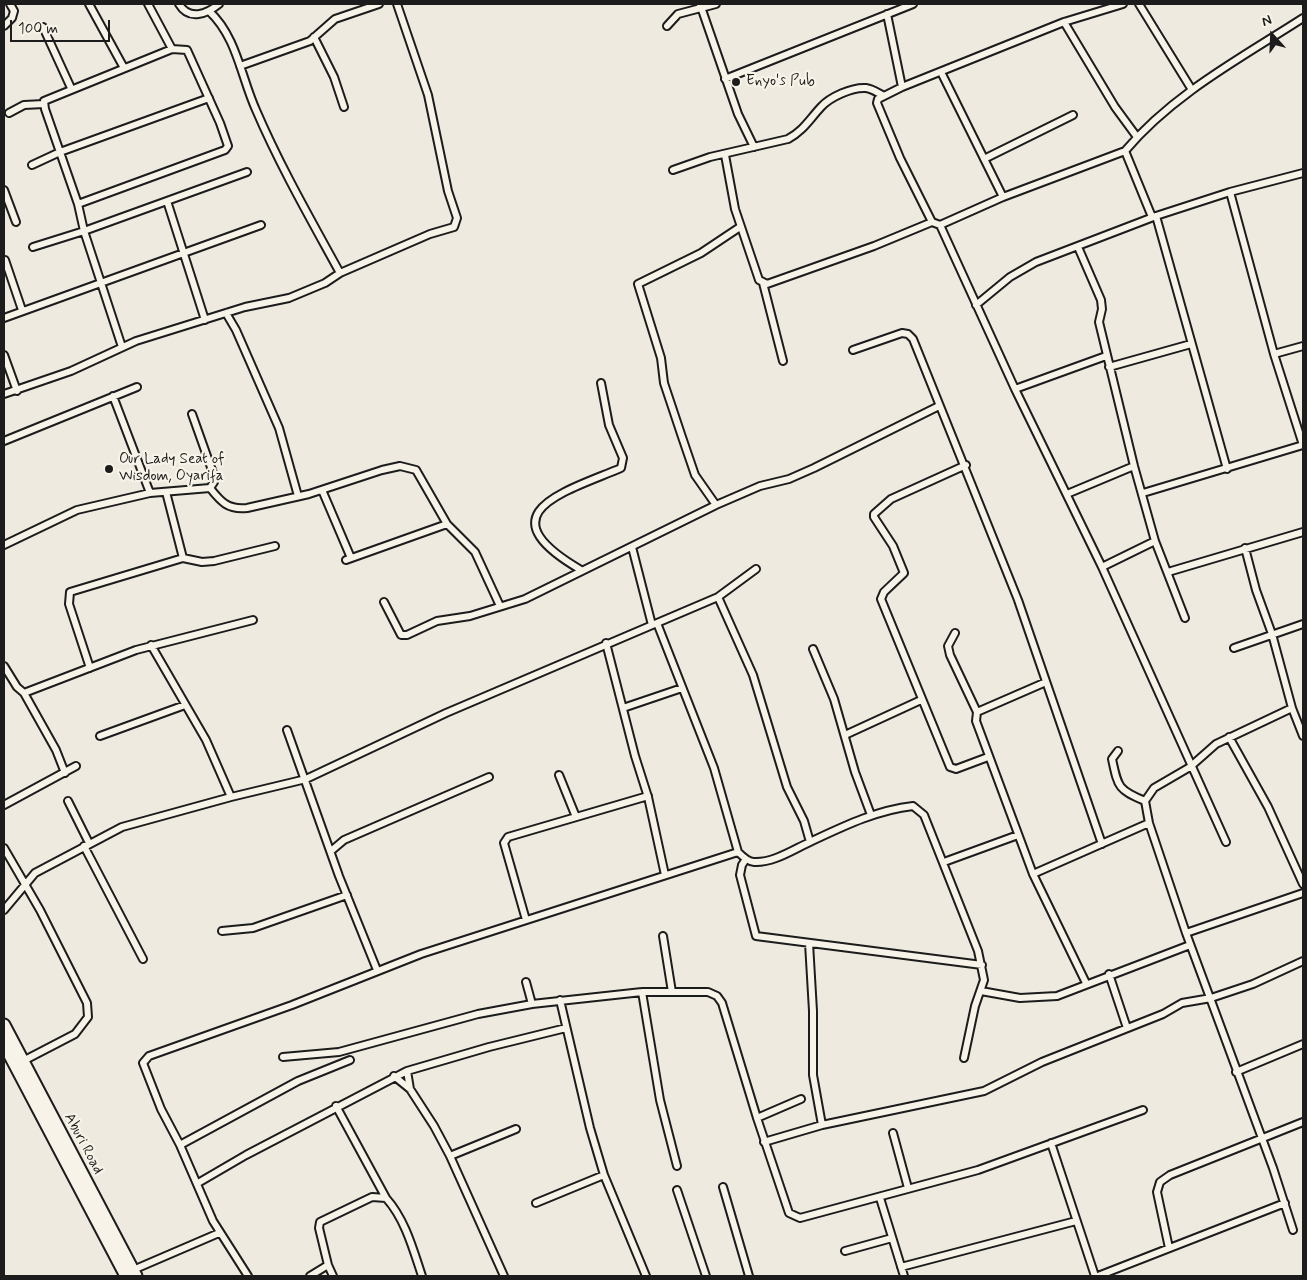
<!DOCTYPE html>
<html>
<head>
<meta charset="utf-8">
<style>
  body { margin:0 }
  #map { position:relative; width:1307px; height:1280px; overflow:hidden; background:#eeeae0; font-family:Mynerve,sans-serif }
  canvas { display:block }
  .frame { position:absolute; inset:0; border:5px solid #1c1c1c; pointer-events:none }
  .north { position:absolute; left:1247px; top:10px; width:50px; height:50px; -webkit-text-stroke:4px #f7f3e8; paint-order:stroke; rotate:340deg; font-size:14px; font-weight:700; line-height:20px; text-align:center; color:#1c1c1c }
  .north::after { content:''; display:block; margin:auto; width:18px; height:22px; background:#1c1c1c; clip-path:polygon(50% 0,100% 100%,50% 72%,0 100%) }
  .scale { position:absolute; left:10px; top:20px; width:100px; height:22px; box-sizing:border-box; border:2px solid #1c1c1c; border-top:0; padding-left:6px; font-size:15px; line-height:18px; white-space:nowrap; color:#1c1c1c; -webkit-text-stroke:4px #f7f3e8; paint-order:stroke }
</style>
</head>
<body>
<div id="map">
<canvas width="1307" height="1280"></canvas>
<div class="frame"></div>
<div class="north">N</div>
<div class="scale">100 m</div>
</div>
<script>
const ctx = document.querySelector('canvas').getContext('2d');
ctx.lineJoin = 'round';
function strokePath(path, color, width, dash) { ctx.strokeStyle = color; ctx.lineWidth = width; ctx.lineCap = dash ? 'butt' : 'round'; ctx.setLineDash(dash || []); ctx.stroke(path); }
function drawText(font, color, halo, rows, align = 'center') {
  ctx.font = font + ' Mynerve,sans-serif'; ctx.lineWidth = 4.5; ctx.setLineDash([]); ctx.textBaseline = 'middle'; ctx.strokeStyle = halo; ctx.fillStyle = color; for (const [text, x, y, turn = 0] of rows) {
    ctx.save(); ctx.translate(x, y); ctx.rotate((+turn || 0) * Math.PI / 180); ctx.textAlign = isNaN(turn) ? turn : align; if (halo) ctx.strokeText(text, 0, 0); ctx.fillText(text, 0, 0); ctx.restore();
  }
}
const street = new Path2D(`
  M89 4 124 68
  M148 4 172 49
  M179 4C189 21 207 14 219 4
  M700 4 738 114 754 147
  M1123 4 1064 22 902 87 878 99 877 103 900 158 932 222 940 225 1015 389 1102 567 1226 842
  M1139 4 1192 90
  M209 11C237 37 241 77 256 110 280 166 311 220 340 273
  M887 14 902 87
  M1064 22 1115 107 1137 137
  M4 26 12 18 14 11 10 4
  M667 26 678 14 716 4
  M43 27 71 88
  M314 37 334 77 344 107
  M240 66 310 41 335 19 379 4
  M941 72 1003 197
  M725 79 913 4
  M9 113 24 105 44 104
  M1125 151 1152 217
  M725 155 735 209 759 280 767 284 874 246 932 222
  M984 159 1073 115
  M32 165 60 152 209 98
  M673 170 710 157 788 139C803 131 809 120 821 107 830 97 852 87 866 88 873 89 878 93 884 96
  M4 190 16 222
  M1230 192 1274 354
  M167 201 205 320
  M1156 216 1227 469
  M940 225 1003 197 1125 151C1173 94 1241 58 1303 18
  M33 247 84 231 78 204 45 109 44 101 172 49 187 50 220 123 228 146 225 150 78 204
  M1078 247 1101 300 1102 309 1099 322 1134 466 1155 541 1185 618
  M5 260 22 310
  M763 283 783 361
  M976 305 1010 277 1036 262 1156 216 1230 192 1303 173
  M226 313 236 330 279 428 298 496
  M4 318 261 225
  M122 347 84 231 247 172
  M853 350 902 333 908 334 913 339 1018 600 1102 844
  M4 355 17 391
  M1109 367 1191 344
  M1015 389 1106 356
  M4 394 71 371 136 341 245 307 289 298 325 283 340 273 430 234 454 227 457 218 448 191 428 95 397 4
  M113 396 150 493
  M192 414 213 473 214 482 210 488
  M4 441 137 387
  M966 465 891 499 874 514V517L893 546 904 573 884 592 881 599 950 767 956 769 988 757
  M322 490 351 558
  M166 492 183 558
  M1143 493 1303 445 1274 354 1303 346
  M1067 494 1134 466
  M716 505 695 475 682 437 664 383 661 358 638 284 701 253 740 227
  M4 545 77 510 150 493 210 488C221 502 228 510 247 508L309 494 382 470 400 466 416 470 447 524 475 552 500 606
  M632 547 652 625
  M1245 548 1256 590 1272 634 1292 708 1216 744 1190 767 1154 788 1145 801 1149 823 1186 933 1273 1168 1293 1230
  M346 560 447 524
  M1102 567 1155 541
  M581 570C483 513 564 492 621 468L623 458 609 425 601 383
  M1168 572 1303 532
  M718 597 753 675 787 787 804 821 810 842
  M384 602 401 635H407L437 621 470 616 525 599 716 505 760 486 789 479 814 468 939 406
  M657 623 714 768 738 852C742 856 748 862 754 862 774 863 794 849 812 841 844 826 877 810 913 806L924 815 978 951 984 980 975 1006 964 1058
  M955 633 948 646 950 655 977 712
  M606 643 635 756 648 797 665 875
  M151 645 206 740 231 797
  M1234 648 1303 624
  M813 649 834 699 855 772 871 815
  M4 666 17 687 24 693 136 650 253 620
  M90 668 69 604 70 592 183 558 202 562 214 561 275 546
  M1046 682 977 712 976 721 1033 874 1086 983
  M24 693 56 750 65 773
  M623 708 682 688
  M1292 708 1303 736
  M287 730 339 876 377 970
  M845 735 921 700
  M100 736 185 705
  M1229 737 1268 807 1303 884
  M1118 751 1112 759C1118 787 1118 790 1145 801
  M559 775 576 817
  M68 801 89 843
  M4 805 76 766
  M84 846 143 959
  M4 848 40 910 87 1003 88 1017 75 1034 23 1061
  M331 851 344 840 489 777
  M746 859 742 865 740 875 756 936 982 965
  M944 862 1018 835
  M1033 874 1149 823
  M4 910 35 873 122 827 231 797 306 779 446 713 718 597 756 569
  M526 920 504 843 508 837 648 796
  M222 931 253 928 347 895
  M1186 933 1303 893
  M663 936 672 992
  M809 943 813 1011V1075L822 1125
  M1109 974 1127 1028
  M526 982 532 1004
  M981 991 1020 998 1057 996 1190 945
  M642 992 660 1100 677 1166
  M560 1000 590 1128 604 1175 646 1276
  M283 1057 339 1052 478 1014 532 1004 642 992H708L717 996 722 1003 757 1118 789 1213 800 1218 978 1170 1143 1110
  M407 1071 410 1089
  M1236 1072 1303 1044
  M394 1076 410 1089 434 1126 450 1156 504 1276
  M336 1106 386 1198
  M757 1118 801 1099
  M893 1133 908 1188
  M764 1142 822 1125 984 1091 1042 1062 1163 1014 1182 1003 1211 998 1253 984 1303 961
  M1051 1143 1095 1276
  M180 1145 298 1081 350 1060
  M450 1156 516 1129
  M198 1183 246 1155 407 1071 489 1047 566 1028
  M723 1187 749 1276
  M677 1190 706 1276
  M880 1198 904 1276
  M536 1203 604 1175
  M1169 1248 1157 1192 1160 1182 1170 1175 1303 1122
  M845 1251 892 1238
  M901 1267 1076 1221
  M133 1270 219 1233
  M248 1276 213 1221 180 1145 161 1109 143 1063 149 1056 292 1005 421 954 738 852
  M310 1276 328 1265
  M333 1276 328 1265 319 1228 320 1222 372 1197 386 1198C405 1219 413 1249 422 1276
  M1098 1276 1285 1203`);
const highway = new Path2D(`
  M4 1025 136 1276
  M4 1044 126 1276`);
strokePath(street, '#1c1c1c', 10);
strokePath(highway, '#1c1c1c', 15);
strokePath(street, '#f7f3e8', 6);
strokePath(highway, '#f7f3e8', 11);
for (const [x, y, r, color] of [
  [736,82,5,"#1c1c1c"],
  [109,469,5,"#1c1c1c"]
]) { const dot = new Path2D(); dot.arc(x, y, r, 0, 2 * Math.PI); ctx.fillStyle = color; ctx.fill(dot); strokePath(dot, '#f7f3e8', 2); }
drawText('15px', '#1c1c1c', '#f7f3e8', [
  ["Enyo's Pub",746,82],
  ["Our Lady Seat of",119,460],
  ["Wisdom, Oyarifa",119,477]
], 'left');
drawText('15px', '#1c1c1c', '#f7f3e8', [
  ["Aburi Road",83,1144,62]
]);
</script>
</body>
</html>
